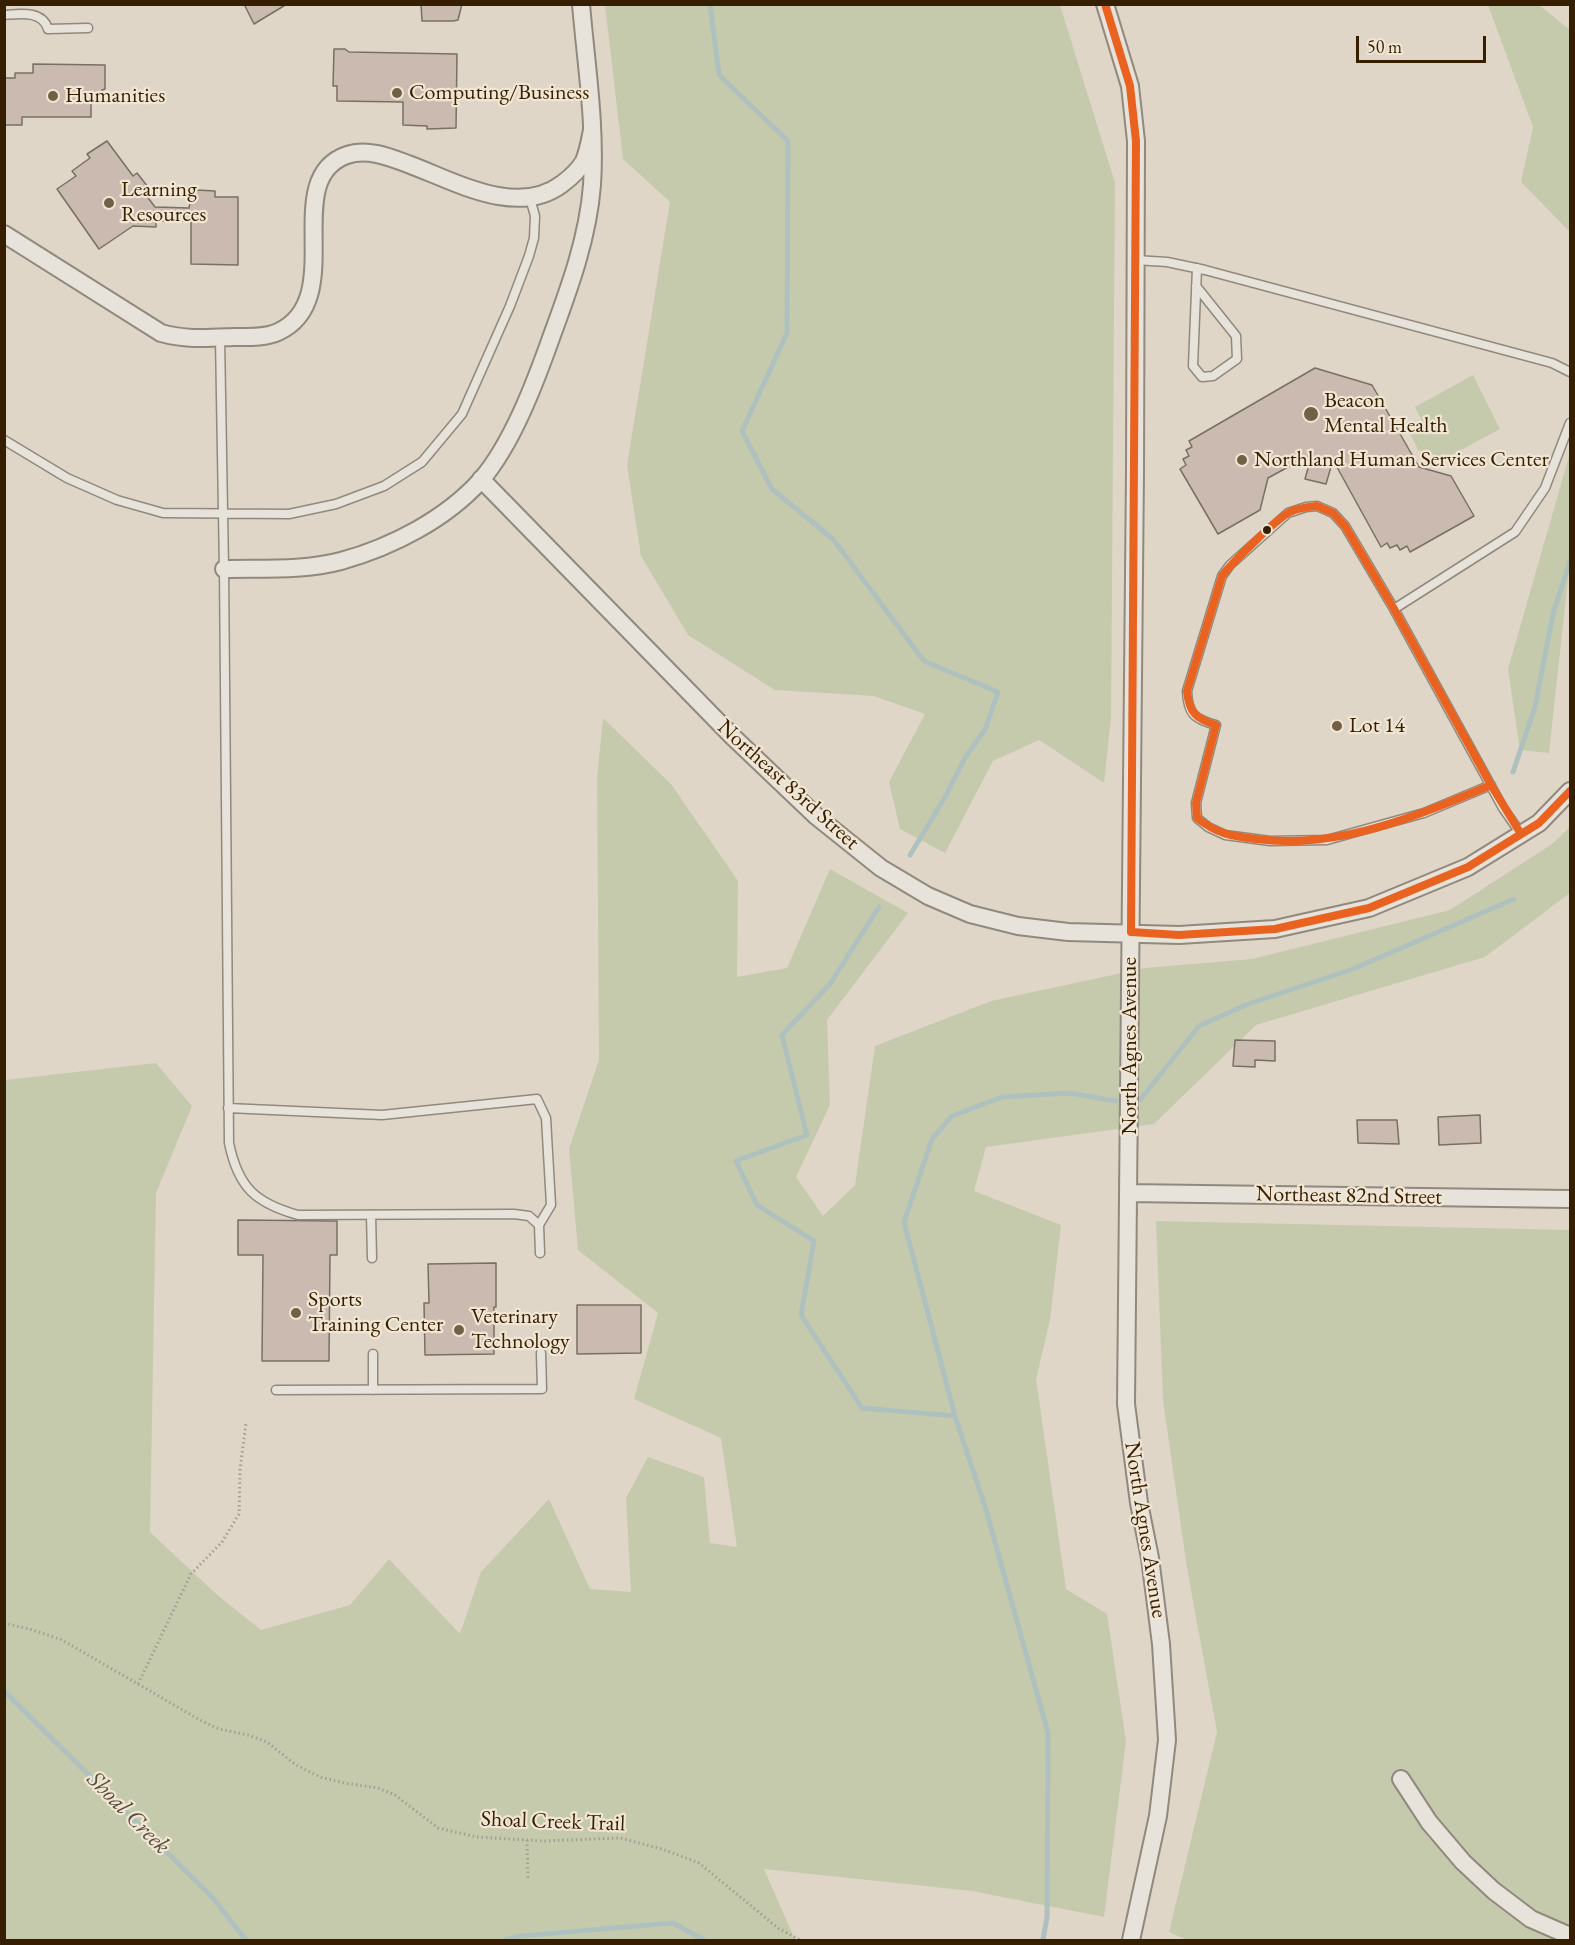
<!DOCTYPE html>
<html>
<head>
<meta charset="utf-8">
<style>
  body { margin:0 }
  #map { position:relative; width:1575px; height:1945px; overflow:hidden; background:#dfd6c7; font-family:"EB Garamond",serif }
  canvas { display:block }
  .frame { position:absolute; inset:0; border:6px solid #361f00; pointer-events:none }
  .scale { position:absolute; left:1356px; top:36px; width:130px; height:27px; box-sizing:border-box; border:3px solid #361f00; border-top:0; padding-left:8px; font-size:18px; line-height:21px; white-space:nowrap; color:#361f00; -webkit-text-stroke:4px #f1e6d4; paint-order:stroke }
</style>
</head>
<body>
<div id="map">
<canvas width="1575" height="1945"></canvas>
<div class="frame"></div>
<div class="scale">50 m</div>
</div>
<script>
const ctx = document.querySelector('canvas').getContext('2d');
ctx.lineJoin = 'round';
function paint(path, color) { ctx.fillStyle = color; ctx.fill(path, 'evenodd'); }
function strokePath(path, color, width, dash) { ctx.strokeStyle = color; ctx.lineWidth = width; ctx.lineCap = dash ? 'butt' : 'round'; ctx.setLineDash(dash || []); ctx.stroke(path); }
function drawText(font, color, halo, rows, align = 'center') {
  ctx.font = font + ' "EB Garamond",serif'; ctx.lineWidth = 4.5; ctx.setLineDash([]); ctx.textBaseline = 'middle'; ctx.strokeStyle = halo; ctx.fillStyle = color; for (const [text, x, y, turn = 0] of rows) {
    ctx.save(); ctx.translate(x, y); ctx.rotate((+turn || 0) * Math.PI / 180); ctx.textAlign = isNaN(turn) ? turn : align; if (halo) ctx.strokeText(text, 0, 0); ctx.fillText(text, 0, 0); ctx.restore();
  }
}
paint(new Path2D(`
  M605 5H1060L1115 183 1111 718 1104 783 1039 740 993 761 945 853 900 829 889 782 925 714 874 696 775 690 688 635 641 556 627 465 670 202 623 159Z
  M1488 5H1539L1570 30V232L1521 182 1533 127Z
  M1473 375 1500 429 1446 458 1418 450 1408 429 1422 421 1415 407Z
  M1570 453V561L1549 753 1520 750 1508 669Z
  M603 718 671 784 738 881 737 977 787 968 830 869 908 913 827 1020 830 1105 796 1177 823 1216 855 1185 875 1046 991 1001 1145 968 1252 959 1450 910 1552 844 1570 827V893L1485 957 1256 1025 1154 1124 986 1147 974 1191 1061 1225 1050 1320 1036 1379 1066 1589 1107 1614 1126 1741 1104 1917 972 1891 764 1869 795 1940H5V1080L156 1063 192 1106 156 1193 150 1532 215 1593 261 1630 350 1605 389 1559 460 1634 481 1572 549 1499 590 1589 631 1592 626 1498 648 1457 704 1477 710 1543 737 1547 721 1438 634 1399 658 1313 578 1250 569 1149 599 1060 597 778Z
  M1156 1221 1570 1230V1940H1187L1169 1932 1217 1732 1187 1568 1163 1400Z`), '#c6caac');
strokePath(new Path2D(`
  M710 4 719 75 788 141 787 333 742 431 772 489 833 539 924 661 998 692 985 730 966 756 944 799 910 855
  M1513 772 1535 707 1553 614 1570 561
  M879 907 830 984 782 1035 807 1135 736 1161 757 1205 814 1241 801 1315 862 1408 955 1416 985 1506 1048 1733 1047 1917 1043 1940
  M1140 1100 1199 1026 1248 1004 1353 969 1514 899
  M955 1416 904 1222 932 1139 952 1116 1002 1097 1069 1093 1116 1101
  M4 1691 212 1897 246 1940
  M506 1940 520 1936 673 1923 704 1940`), '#afc1be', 5);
const building = new Path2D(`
  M244 4H287L254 24Z
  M421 4H462L458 20 453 21H422Z
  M334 49H345L349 52 457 54 456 128 427 129V126L403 125V102L337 101V86H333Z
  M33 64 105 65V89L102 90V98H91V117H22V125H4V78H15V73H33Z
  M107 141 133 176 137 173 148 187 143 191 155 207 189 208 192 194 197 190 215 191V197H238V265L191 264V221H156V227L133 226 99 249 57 189 76 176 72 171 90 158 87 154Z
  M1315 368 1372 385 1419 467 1451 476 1474 516 1410 552 1407 546 1400 550 1397 545 1390 548 1387 543 1381 547 1333 460 1326 484 1305 479 1312 454 1268 478 1260 510 1218 534 1180 469 1186 465 1183 459 1189 456 1186 450 1192 447 1189 441Z
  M1235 1040 1275 1041V1061L1255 1060V1067L1233 1066Z
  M1480 1115 1481 1143 1439 1145 1438 1117Z
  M1357 1120H1397L1399 1144 1358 1143Z
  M238 1220 337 1221V1255H330L329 1361H262L263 1255H238Z
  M496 1263V1307H494V1354L425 1355 424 1303H429L428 1264Z
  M577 1305H641V1353L577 1354Z`);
paint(building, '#cabab0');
strokePath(building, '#787063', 1.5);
const service = new Path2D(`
  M4 15C20 14 42 10 48 29L88 28
  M1135 260 1167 262 1205 270 1552 363 1570 372
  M1196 286 1236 336 1237 359 1213 376 1202 377 1193 366 1197 268
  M220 338 224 569 229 1143C238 1187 255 1203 298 1215L514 1214 529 1216 539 1225 540 1253
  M4 440 67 478 117 500 163 513 289 514 336 504 384 486 422 462 462 414 510 306 529 256 534 238 535 216 530 198
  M1394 609 1515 532 1545 488 1570 423
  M1491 785 1424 813 1327 840 1270 841 1225 835 1208 827 1197 818 1196 803 1216 725C1194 719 1188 714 1187 691L1222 576 1230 565 1288 513 1306 507 1317 506 1333 513 1345 526 1394 609 1503 808 1521 834
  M228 1108 382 1115 537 1099 546 1118 551 1205 539 1225
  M371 1215 372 1258
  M373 1354V1390
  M276 1390 542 1389 541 1353`);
const minor = new Path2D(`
  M1105 4 1130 86 1136 141 1135 471 1126 1404 1139 1503 1150 1558 1161 1644 1167 1740 1158 1816 1131 1940
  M4 234 161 333C185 340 209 338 233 337 247 337 265 338 278 332 350 299 278 179 347 155 367 148 389 157 408 164 454 181 517 218 562 184 570 178 579 170 584 161 588 152 590 140 592 130
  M481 479 732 736 816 816 881 868 928 896 970 914 1018 926 1068 932 1179 935 1275 929 1369 908 1468 867 1539 823 1570 791
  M224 569C263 568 303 571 341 561 392 547 446 519 481 480 512 444 535 383 551 338 569 289 588 238 592 185 596 125 586 64 581 4
  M1128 1193 1570 1199
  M1401 1779 1429 1822 1463 1862 1494 1891 1531 1919 1570 1936`);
strokePath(service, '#91897d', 11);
strokePath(minor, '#91897d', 20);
strokePath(new Path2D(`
  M4 1623 33 1630 62 1640 200 1720 219 1729 248 1735 267 1742 296 1765 320 1777 344 1783 378 1788 395 1795 438 1828 477 1837 543 1841 620 1838 662 1849 699 1863 778 1928 800 1940
  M138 1684 191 1574 222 1542 239 1514 240 1470 246 1423
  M527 1840 528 1880`), '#a49e95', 3, [1.5, 3]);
strokePath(service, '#e7e2da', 8);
strokePath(minor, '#e7e2da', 16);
strokePath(new Path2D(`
  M1105 4 1130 86 1136 141 1131 932
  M1317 506 1333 513 1345 526 1394 609 1491 785C1417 816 1337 850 1256 839 1231 836 1217 834 1197 818L1196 803 1216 725C1196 719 1189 712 1187 691L1222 576C1232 563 1276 519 1290 512 1298 508 1308 507 1317 506Z
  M1491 785 1521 834
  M1131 932 1179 935 1275 929 1369 908 1468 867 1539 823 1570 791`), '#e96220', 8);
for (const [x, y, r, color] of [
  [397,93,6,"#715f46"],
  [53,96,6,"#715f46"],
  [109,203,6,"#715f46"],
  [1311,414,8,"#715f46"],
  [1242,460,6,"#715f46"],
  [1267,530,5,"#361f00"],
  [1337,726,6,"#715f46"],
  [296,1313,6,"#715f46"],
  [459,1330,6,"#715f46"]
]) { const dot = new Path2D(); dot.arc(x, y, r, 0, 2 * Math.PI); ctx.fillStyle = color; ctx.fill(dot); strokePath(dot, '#f1e6d4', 2); }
drawText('22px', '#361f00', '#f1e6d4', [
  ["Computing/Business",409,93],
  ["Humanities",65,96],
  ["Learning",121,190],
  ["Resources",121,215],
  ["Beacon",1324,401],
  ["Mental Health",1324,426],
  ["Northland Human Services Center",1254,460],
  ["Lot 14",1349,726],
  ["Sports",308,1300],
  ["Training Center",308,1325],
  ["Veterinary",471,1317],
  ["Technology",471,1342]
], 'left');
drawText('22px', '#361f00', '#f1e6d4', [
  ["Northeast 83rd Street",788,785,42],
  ["North Agnes Avenue",1130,1046,-90],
  ["Northeast 82nd Street",1349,1196,1],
  ["North Agnes Avenue",1145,1530,81],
  ["Shoal Creek Trail",553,1822,2]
]);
drawText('italic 24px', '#544d38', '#f1e6d4', [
  ["Shoal Creek",128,1813,45]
]);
</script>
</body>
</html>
